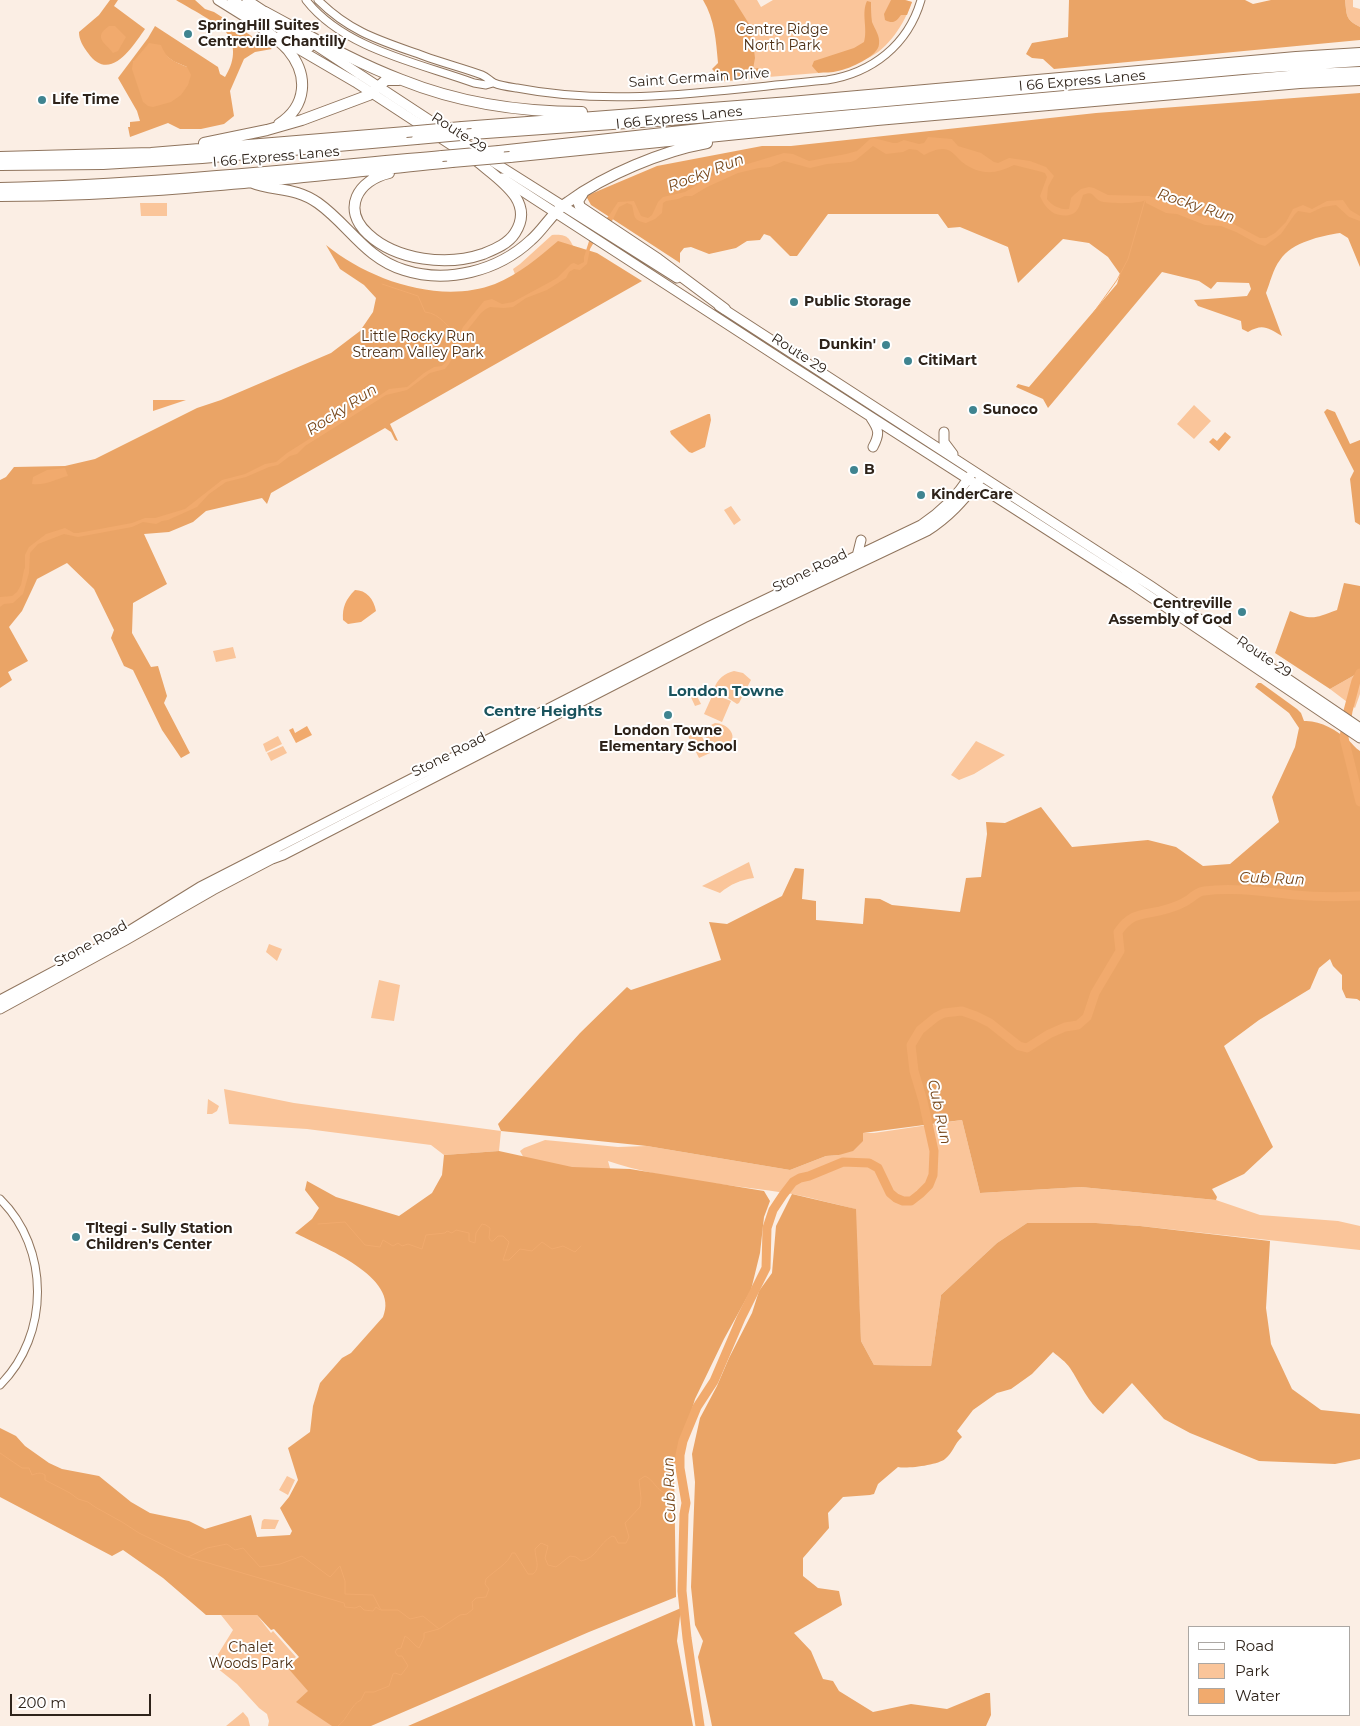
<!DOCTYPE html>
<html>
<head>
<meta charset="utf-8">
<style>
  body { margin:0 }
  #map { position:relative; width:1360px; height:1726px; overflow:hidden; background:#fbeee4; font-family:Montserrat,sans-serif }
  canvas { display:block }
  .legend { position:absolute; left:1188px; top:1626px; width:162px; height:90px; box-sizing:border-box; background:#fff; border:1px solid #aba7a3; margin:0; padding:6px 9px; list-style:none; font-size:15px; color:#2e231a }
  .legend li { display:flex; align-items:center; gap:10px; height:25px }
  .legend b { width:25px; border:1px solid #aba7a3 }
  .scale { position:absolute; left:10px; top:1694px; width:141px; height:22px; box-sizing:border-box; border:2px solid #2e231a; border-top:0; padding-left:6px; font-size:15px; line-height:18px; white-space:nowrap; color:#2e231a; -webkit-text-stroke:4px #fff; paint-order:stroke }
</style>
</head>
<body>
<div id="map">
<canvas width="1360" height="1726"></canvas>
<ul class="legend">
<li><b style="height:6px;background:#fff"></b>Road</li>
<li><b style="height:14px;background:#fac59a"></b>Park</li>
<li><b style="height:14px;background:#f1aa6d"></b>Water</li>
</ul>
<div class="scale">200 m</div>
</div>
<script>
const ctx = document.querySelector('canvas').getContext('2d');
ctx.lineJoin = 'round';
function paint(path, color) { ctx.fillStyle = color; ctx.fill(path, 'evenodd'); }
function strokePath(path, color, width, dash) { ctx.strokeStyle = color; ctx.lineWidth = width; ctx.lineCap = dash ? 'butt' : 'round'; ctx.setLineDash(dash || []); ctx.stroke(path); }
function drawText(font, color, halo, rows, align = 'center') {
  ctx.font = font + ' Montserrat,sans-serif'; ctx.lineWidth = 4; ctx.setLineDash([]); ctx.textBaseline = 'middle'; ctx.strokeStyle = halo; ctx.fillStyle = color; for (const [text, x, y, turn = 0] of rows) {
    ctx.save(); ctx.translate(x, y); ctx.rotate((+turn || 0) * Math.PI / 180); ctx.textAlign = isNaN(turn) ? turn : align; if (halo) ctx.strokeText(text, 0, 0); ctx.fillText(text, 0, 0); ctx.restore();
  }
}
paint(new Path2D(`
  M706 0H757L761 7 773 0H905L912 2C904 24 889 49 866 59 852 65 833 68 817 72L818 73 731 80 720 29Z
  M1345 0H1353V7L1360 9V27C1345 19 1347 16 1345 0Z
  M140 203H167V216H141Z
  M552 235C569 234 569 238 576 252L516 277 513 269 520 264Z
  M1194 405 1211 421 1194 439 1177 424Z
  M731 506 741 520 734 525 724 510Z
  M233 647 236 658 216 662 213 651Z
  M734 671 743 673 751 680 739 703 737 704 714 689C717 679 725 673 734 671Z
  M1360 672V694L1355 708 1330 689Z
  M693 688 701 704 695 706 688 691Z
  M713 694 731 701 722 722 704 714Z
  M715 723C726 723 740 735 728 745 725 748 720 749 716 751L714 750 704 734 707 727Z
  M697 726 710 753 699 758 688 736 693 733 691 729Z
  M278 736 282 744 266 752 263 744Z
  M976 741 1005 755 974 774 959 780 951 775Z
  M283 746 287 753 271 761 267 753Z
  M749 862 754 878C740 880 731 884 720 893L702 886Z
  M269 944 282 949 277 961 266 952Z
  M379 980 400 985 394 1021 371 1018Z
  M224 1089 294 1103 501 1131 499 1151 444 1155 431 1145 307 1129 229 1124Z
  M208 1099 219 1106 217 1111 212 1114H207Z
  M962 1120 980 1193 1081 1187 1216 1200 1260 1215 1338 1221 1360 1226V1250L1140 1226 1096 1223H1027L997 1243 941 1295 931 1366 874 1365 861 1341 855 1209C834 1204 813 1198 792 1194 731 1184 667 1181 608 1161L615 1186 541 1189 520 1151 524 1148 545 1140 618 1147 647 1146 790 1170 826 1156 839 1155 863 1133H874Z
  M287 1476 295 1480 288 1495 279 1490Z
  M264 1519 279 1520 275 1529H261L262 1521Z
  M221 1615H257L271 1633 273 1631 296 1657 292 1660 343 1726H268L269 1721 267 1714 259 1708 237 1684 212 1664 233 1630Z
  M243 1712 248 1718 250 1726H226Z`), '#fac59a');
paint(new Path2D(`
  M110 0H118L114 6 145 29C133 46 110 84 88 53 83 46 79 40 79 32L99 15Z
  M176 0H195L205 9 214 12 272 49 255 52 244 59 230 91 234 116 224 124 201 129H180L168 123 130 137 128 127H130V122L140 121 137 111 118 78 148 38 155 26 218 67 220 74 225 77C234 63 237 46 226 32 220 24 187 7 176 0ZM164 54 173 61 187 67 133 62Z
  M703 0H734L751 27 755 58 753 69 758 68 761 71 762 78 715 82 716 73 712 69 718 63C716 41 715 20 703 0Z
  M891 0H905L912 2 907 15H901C896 22 893 24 885 20L884 14Z
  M1069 0H1245L1253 4 1271 0H1345C1347 16 1345 19 1360 27V40L1054 69 1043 59 1032 58 1026 54 1032 43 1068 37Z
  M867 1 871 2C871 8 871 15 872 22 875 30 880 35 879 44 879 56 849 69 838 71 832 73 825 72 818 73L812 66 814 61 854 48 864 42C868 29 861 13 867 1Z
  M1360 93V267L1348 238 1340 233C1321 236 1292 242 1280 260 1273 269 1270 283 1266 293L1282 336C1268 328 1263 323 1248 332L1242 329 1241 321 1198 306 1194 300 1247 296 1251 289 1249 283 1217 282 1211 289 1199 281 1162 272 1048 408 1043 399 1016 387 1018 384 1029 387 1117 284 1120 274 1108 257 1089 243 1063 239 1018 283 1008 247 960 227 948 228 938 214H828L797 256H790L770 236 764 234 760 240 747 241 736 248 709 254 691 247 684 248 680 253V263L591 205 586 196 657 166 762 146H791L1096 113Z
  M558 241 597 253 642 281 390 424 398 441 395 440 391 432 385 428 271 493 267 504 262 498 206 511 193 522 169 532 144 534 167 584 133 603 132 633 151 667 158 666 167 696 164 703 190 753 181 758 162 730 133 670 124 666 111 638 114 630 94 589 67 563 37 579 22 611 9 627 28 661 8 672 12 680 0 688V480L6 477 14 467 65 466 95 459 197 408 221 400 331 353 360 331 373 312 376 298 364 285 340 269 326 245C369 280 440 305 495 284 519 274 538 258 558 241Z
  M1327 409 1335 412 1350 444 1360 440V525L1355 522 1350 479 1354 471 1324 412Z
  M1344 583 1360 586V672L1330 689 1275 653 1290 611C1312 621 1315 618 1337 610Z
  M1258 683H1261L1297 709 1301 713 1304 721C1320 720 1336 730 1348 740 1352 743 1355 748 1360 751V1001L1357 999 1346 998 1342 989V975L1333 966 1330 959 1319 968 1310 989 1259 1020 1224 1046 1273 1147 1244 1174 1212 1189 1217 1197 1216 1200 1081 1187 980 1193 962 1120 863 1133V1141L853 1151 839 1155 826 1156 790 1170 647 1146 501 1131 498 1124 580 1033 627 987 631 990 721 960 709 922 727 924 782 896 795 868 804 869 802 899 816 901V920L863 924 865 898 880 899 892 905 960 912 966 878 981 877 987 834 986 822 1005 823 1041 807 1072 847 1148 840 1176 847 1203 866 1230 864 1279 822 1272 797 1295 747 1299 728 1289 713 1255 687Z
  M499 1151 572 1167 630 1169 764 1191 770 1201 764 1217 760 1253 751 1290 724 1339 695 1399 674 1469 676 1597 589 1632 371 1726H332L296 1702 308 1691 287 1667 299 1657 274 1629 271 1630 257 1615H206L163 1578 123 1550 112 1556 0 1497V1428L16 1436 25 1446 49 1463 62 1469 99 1476 131 1502 150 1513 189 1521 205 1529 251 1515 257 1537 290 1535 292 1531 280 1508 289 1497 298 1480 288 1448 310 1432 313 1406 320 1383 342 1358 351 1353 383 1317C401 1277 322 1247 295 1233L312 1219 319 1208 305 1190 307 1181 336 1197 399 1216 432 1193 442 1175 444 1155Z
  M792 1194 856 1209 861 1341 874 1365 931 1366 941 1295 997 1243 1027 1223H1096L1140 1226 1270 1241 1266 1308 1271 1344 1292 1389 1321 1410 1360 1414V1459L1335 1464 1259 1461 1190 1433 1164 1419 1132 1383 1103 1414C1088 1403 1080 1383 1070 1368 1066 1362 1059 1357 1053 1352L1032 1374 1011 1389 997 1393 973 1410 957 1431 962 1437C954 1444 953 1453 945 1459 938 1465 907 1469 898 1467L878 1484 874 1494 870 1495 843 1497 828 1513 829 1528 803 1558V1576L818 1588 839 1591 842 1605 794 1633 811 1651 823 1679 833 1681 839 1691 873 1712 911 1704 947 1709 986 1693H990L991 1715 986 1726H712L698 1657 703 1641 695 1625 691 1587 695 1482 692 1454 700 1418 717 1386 729 1358 752 1313 759 1291 772 1273 776 1226Z
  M681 1608 677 1641 693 1726H408Z`), '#eaa466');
paint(new Path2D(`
  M109 26H115L126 37 118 51 113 53C106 43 92 38 109 26Z
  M149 43 161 45C167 60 174 61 187 67L191 75 188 85 181 95 171 102 153 107 148 106 143 102 132 69 133 62Z
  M874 138 893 143H897L904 140 919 144 924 143 928 137 952 139 958 146 981 153 994 162 998 163 1009 158 1030 161 1046 167 1054 176 1048 187 1047 199C1052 206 1061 210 1069 209L1071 198 1075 194 1081 189 1089 187 1094 188 1108 195 1149 196 1159 199 1199 216 1230 222 1260 238H1266L1275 233 1286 222 1293 209 1303 205 1312 209 1327 201 1343 200 1350 210 1360 216V221L1349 217 1336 205 1323 207 1310 213 1298 211 1295 214 1281 234 1265 246 1258 244 1236 232 1221 226 1205 225 1177 214 1166 213 1146 203 1145 200C1140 204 1107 204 1100 201 1092 197 1094 190 1083 195 1081 200 1080 207 1077 210 1072 218 1058 216 1052 212 1046 208 1042 201 1040 196L1047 177 1045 173 1042 172 1014 165C995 175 979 175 962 162 955 156 953 150 943 149 936 149 930 152 924 155L917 150 909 149 903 152 886 154 873 146 856 160 851 162 827 164 810 168 784 161 770 167 759 168 738 173 707 187 692 196H685L678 199 666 201 663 203 662 213 655 219 646 223C632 220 635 216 632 205L627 203 619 207 612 221 604 225 590 249 587 264 580 270 574 269 569 272 566 278 547 290 526 298 513 307 504 308 490 307 486 309 481 313 465 333 449 364 445 369 430 373 407 390 386 395 305 446 297 454 290 456 278 465 269 467 246 477 226 482 209 494 197 507 168 520 162 521 156 524 143 522 132 527 78 537 64 534 38 544 30 553 29 573 23 594 13 603 4 604 0 607V597L12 596 17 592 21 585 24 570 25 568V555L29 547 46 534 65 528 74 533H78L132 523 145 518H155L185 509 222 480 245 474 265 464 276 462 287 453 363 405 370 398H376L389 389 407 387 424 373 434 367 442 366 446 362 463 327 484 301 492 299 502 304 513 302 550 282 557 278 571 264 574 263 578 265 584 262V257L590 238 601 222 608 217 618 202 634 201 641 216 648 218 652 215 658 202 663 197 685 192 711 176 734 168 784 153 793 154 809 161 846 154 857 151 870 139Z
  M153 400H186L153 411Z
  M708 414H710L711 420 705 447 692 453 689 452 671 434 670 431Z
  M1225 432 1231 437 1219 451 1209 442 1213 438 1217 441Z
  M65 468 68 476C56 479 44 486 32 484L33 477 47 470Z
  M355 590C366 590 374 599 376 611L361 622 348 624 343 620C342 607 346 599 355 590Z
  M307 726 312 735 296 743 289 730 293 728 295 733Z`), '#f1aa6d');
strokePath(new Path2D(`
  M382 284 418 296 425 312C442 314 445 327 460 336
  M1094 312 1117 280 1128 259 1145 200
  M318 1224 345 1222 365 1245 380 1247 383 1240 393 1246 398 1243 402 1246 408 1244 422 1249 426 1235 445 1233 447 1231 452 1233 456 1230 469 1233V1241L475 1243 476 1233 482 1224 486 1225 490 1228 489 1238 491 1241H493L498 1236H503L509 1242 503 1260H509L520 1249 532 1251 542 1242 552 1249 563 1246 575 1252 581 1246
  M0 1453 22 1468H29L32 1475C38 1473 40 1472 45 1475V1480L70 1493 78 1499 88 1502 95 1507 122 1522 139 1533 188 1557 207 1548 227 1544 235 1550 243 1548 260 1567 280 1564 302 1556 330 1577 340 1566 345 1581V1594L373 1595 381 1610H398L410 1619 423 1616 439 1629 460 1615 467 1614 473 1609 472 1602 476 1598 486 1597 489 1589 485 1584 486 1579C495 1570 508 1564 512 1553H515L528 1574H533C541 1568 535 1558 535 1549L541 1543 548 1546 545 1558 548 1565 556 1567 570 1556 576 1557 581 1561C597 1558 598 1544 612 1536L615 1537 618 1543H626L629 1537 625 1523 640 1507 641 1498 639 1480 645 1476C654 1480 656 1490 665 1493 672 1486 670 1478 669 1469L680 1462
  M188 1557 344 1603 345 1607 355 1608 360 1606 364 1610 373 1611 376 1607 380 1610
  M338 1726C348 1719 351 1704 361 1700L365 1692H374L389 1686 393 1674 395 1673 401 1675 408 1666 402 1656H398L395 1652 397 1649 401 1648 405 1636C411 1639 413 1645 419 1648L424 1638V1633L439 1629`), '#f1aa6d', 1);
strokePath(new Path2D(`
  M1360 673 1356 681 1348 711 1344 738 1360 802
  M700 1726 687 1638 682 1591 684 1514 686 1503 680 1468V1455L683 1441 697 1407 714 1381 741 1318 766 1268 767 1228 773 1210 783 1195 793 1182 800 1178 809 1176 843 1162 869 1163 878 1168 890 1193 896 1198 903 1201H911L920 1194 929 1185 933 1175 934 1151 923 1101 914 1071 911 1045 920 1030 936 1017 944 1013 962 1011 976 1016 990 1023 1019 1046 1027 1048 1049 1034 1065 1027 1078 1025 1087 1017 1095 993 1120 951 1118 932C1133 910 1145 916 1167 909 1174 907 1182 904 1188 900 1193 897 1198 891 1204 891 1234 887 1265 892 1295 895 1317 897 1338 897 1360 896`), '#f1aa6d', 9);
const minor = new Path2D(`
  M306 0C344 49 419 63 474 83L486 85 493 83
  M318 0C351 33 382 41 424 56 443 63 463 68 482 75 487 77 490 81 494 83 501 86 510 87 517 88 619 108 725 89 827 80 872 73 908 45 921 0
  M0 1199C50 1248 50 1335 0 1385`);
const major = new Path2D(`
  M218 0 263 28
  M232 0 310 47
  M247 0 270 15
  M278 37 355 82 468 156
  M306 39 495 163 677 278
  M502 178 787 363 1130 583 1360 738
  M719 306 1151 586 1360 728
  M871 418C879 430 880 434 873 447
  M944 432V442L953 454
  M857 556 861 540
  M0 1000 124 934 200 887 710 626 921 525C941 512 957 496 970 476
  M0 1009 126 940 213 890 272 859 283 855 744 618 927 531C949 517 963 501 979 481`);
const highway = new Path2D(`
  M265 12C310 36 354 62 402 80 459 103 521 112 582 112
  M257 24C267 32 279 40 288 50 309 75 307 106 279 124
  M462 127 790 102 1296 57 1360 53
  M472 134 697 118 1243 69 1360 61
  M204 143 267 130 302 120 369 95 386 80H399
  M499 151 718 127 1311 74 1360 72
  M0 157 151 153 406 132
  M510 157 877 120 1300 83 1360 80
  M0 165 103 164 202 158 417 139
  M389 173C358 180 341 209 368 234 397 261 448 266 483 254 495 249 508 244 515 233 536 201 498 179 477 161
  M250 182C274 192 294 186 318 203 349 225 365 258 404 270 447 284 498 271 531 240 544 229 553 211 568 202 605 175 662 151 707 143
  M0 188C148 185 295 169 442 156
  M583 193 578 201 580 207 658 259 725 309
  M0 196C151 196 302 177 452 162`);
strokePath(minor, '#90755e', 9);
strokePath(major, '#90755e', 11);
strokePath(highway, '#90755e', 12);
strokePath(minor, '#fff', 7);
strokePath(major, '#fff', 9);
strokePath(highway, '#fff', 10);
const highwayBridge = new Path2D(`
  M406 132 462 127
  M417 139 472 134
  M442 156 499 151
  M452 162 510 157`);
strokePath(highwayBridge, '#90755e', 12, []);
strokePath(highwayBridge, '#fff', 10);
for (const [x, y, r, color] of [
  [188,34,5,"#3f8490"],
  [42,100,5,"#3f8490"],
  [794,302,5,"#3f8490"],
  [886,345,5,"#3f8490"],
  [908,361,5,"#3f8490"],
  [973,410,5,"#3f8490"],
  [854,470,5,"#3f8490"],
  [921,495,5,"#3f8490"],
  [1242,612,5,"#3f8490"],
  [668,715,5,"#3f8490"],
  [76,1237,5,"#3f8490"]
]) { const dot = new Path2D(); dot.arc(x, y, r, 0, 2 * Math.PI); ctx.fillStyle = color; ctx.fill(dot); strokePath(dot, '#fff', 2); }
drawText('bold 14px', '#2e231a', '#fff', [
  ["SpringHill Suites",198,26],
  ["Centreville Chantilly",198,42],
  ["Life Time",52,100],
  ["Public Storage",804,302],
  ["Dunkin'",876,345,"right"],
  ["CitiMart",918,361],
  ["Sunoco",983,410],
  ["B",864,470],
  ["KinderCare",931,495],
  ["Centreville",1232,604,"right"],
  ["Assembly of God",1232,620,"right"],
  ["London Towne",668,731,"center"],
  ["Elementary School",668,747,"center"],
  ["Tltegi - Sully Station",86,1229],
  ["Children's Center",86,1245]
], 'left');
drawText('14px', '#4c2f15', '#fff', [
  ["Centre Ridge",782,30],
  ["North Park",782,46],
  ["Little Rocky Run",418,337],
  ["Stream Valley Park",418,353],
  ["Chalet",251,1648],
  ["Woods Park",251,1664]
]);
drawText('14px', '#2e231a', '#fff', [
  ["Saint Germain Drive",699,78,-4],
  ["I 66 Express Lanes",1082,81,-5],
  ["I 66 Express Lanes",679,118,-6],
  ["Route 29",459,133,33],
  ["I 66 Express Lanes",276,157,-5],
  ["Route 29",799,354,33],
  ["Stone Road",810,571,-26],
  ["Route 29",1264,657,34],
  ["Stone Road",449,755,-27],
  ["Stone Road",91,944,-29]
]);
drawText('italic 15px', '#77481c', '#fff', [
  ["Rocky Run",706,173,-21],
  ["Rocky Run",1196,206,18],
  ["Rocky Run",342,410,-33],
  ["Cub Run",1272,879,2],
  ["Cub Run",939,1112,78],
  ["Cub Run",670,1490,-92]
]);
drawText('bold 15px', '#1a535d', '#fff', [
  ["London Towne",726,692],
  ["Centre Heights",543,712]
]);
</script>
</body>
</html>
